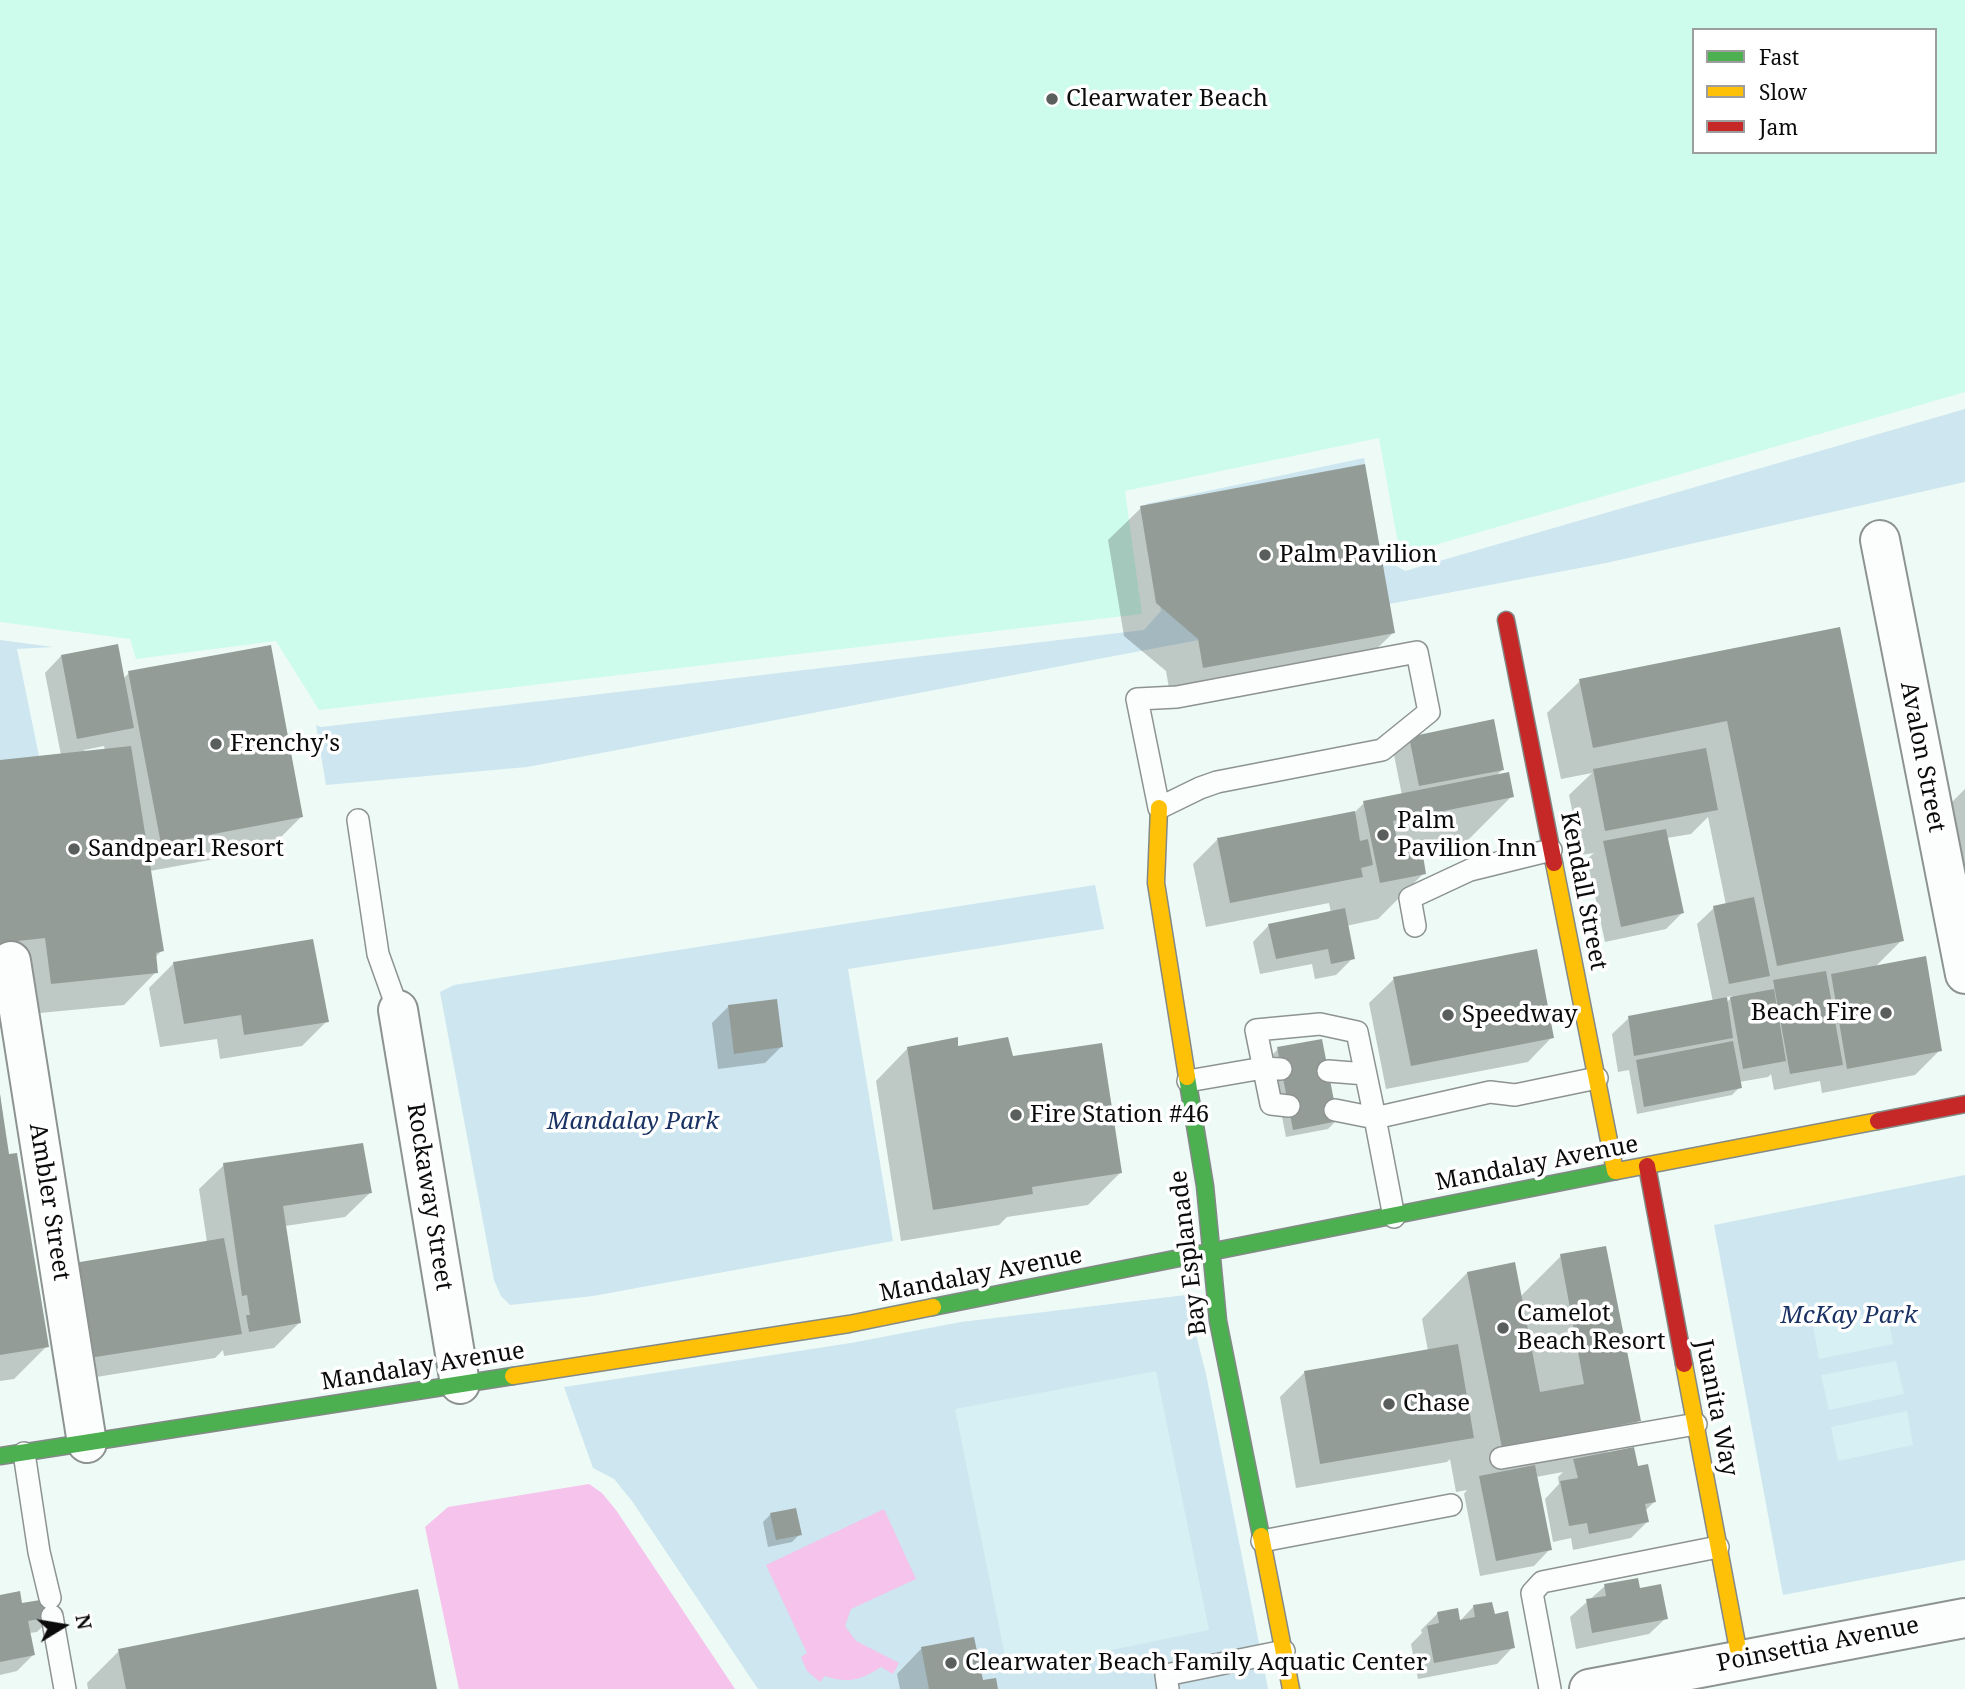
<!DOCTYPE html>
<html>
<head>
<meta charset="utf-8">
<style>
  body { margin:0 }
  #map { position:relative; width:1965px; height:1689px; overflow:hidden; background:#eefaf6; font-family:"Noto Serif",serif }
  canvas { display:block }
  .legend { position:absolute; left:1692px; top:28px; width:245px; height:126px; box-sizing:border-box; background:#fff; border:2px solid #9d9d9d; margin:0; padding:9px 12px; list-style:none; font-size:21px; color:#0b0b0b }
  .legend li { display:flex; align-items:center; gap:14px; height:35px }
  .legend b { width:35px; border:2px solid #9d9d9d }
  .north { position:absolute; left:28px; top:1591px; width:70px; height:70px; -webkit-text-stroke:5px #fff; paint-order:stroke; rotate:79deg; font-size:19px; font-weight:700; line-height:28px; text-align:center; color:#0b0b0b }
  .north::after { content:''; display:block; margin:auto; width:24px; height:32px; background:#0b0b0b; clip-path:polygon(50% 0,100% 100%,50% 72%,0 100%) }
</style>
</head>
<body>
<div id="map">
<canvas width="1965" height="1689"></canvas>
<ul class="legend">
<li><b style="height:9px;background:#4caf50"></b>Fast</li>
<li><b style="height:9px;background:#ffc107"></b>Slow</li>
<li><b style="height:9px;background:#c62828"></b>Jam</li>
</ul>
<div class="north">N</div>
</div>
<script>
const ctx = document.querySelector('canvas').getContext('2d');
ctx.lineJoin = 'round';
function paint(path, color) { ctx.fillStyle = color; ctx.fill(path, 'evenodd'); }
function strokePath(path, color, width, dash) { ctx.strokeStyle = color; ctx.lineWidth = width; ctx.lineCap = dash ? 'butt' : 'round'; ctx.setLineDash(dash || []); ctx.stroke(path); }
function drawText(font, color, halo, rows, align = 'center') {
  ctx.font = font + ' "Noto Serif",serif'; ctx.lineWidth = 7; ctx.setLineDash([]); ctx.textBaseline = 'middle'; ctx.strokeStyle = halo; ctx.fillStyle = color; for (const [text, x, y, turn = 0] of rows) {
    ctx.save(); ctx.translate(x, y); ctx.rotate((+turn || 0) * Math.PI / 180); ctx.textAlign = isNaN(turn) ? turn : align; if (halo) ctx.strokeText(text, 0, 0); ctx.fillText(text, 0, 0); ctx.restore();
  }
}
paint(new Path2D(`
  M1965 409V482L1606 563 527 767 326 785 316 725 321 727 1144 630 1161 611 1146 504 1364 458 1381 557 1405 571Z
  M0 640 53 647 17 649 46 790 0 796Z
  M1095 885 1104 929 848 969 893 1241 593 1296 510 1305 501 1296 494 1280 440 992 454 985Z
  M1965 1175V1560L1783 1595 1714 1225Z
  M1186 1295 1206 1374 1268 1689H758L632 1501 614 1479 593 1468 564 1387 851 1343 961 1322Z`), '#cde6ef');
paint(new Path2D(`
  M0 0H1965V392L1400 555 1379 438 1125 491 1142 614 319 710 276 641 136 659 130 639 0 622ZM1694 30H1935V152H1694Z`), '#cefcec');
paint(new Path2D(`
  M1887 1309 1893 1344 1819 1359 1813 1325Z
  M1896 1361 1904 1394 1829 1410 1821 1375Z
  M1156 1371 1209 1630 1008 1671 955 1409Z
  M1907 1411 1913 1445 1838 1461 1831 1427Z`), '#d7f0f3');
paint(new Path2D(`
  M589 1484 602 1493 616 1510 735 1689H459L425 1527 448 1507Z
  M884 1509 916 1579 851 1609 845 1626 856 1641 899 1663 893 1674 881 1667C862 1680 847 1684 825 1676L820 1682 807 1671 801 1657 807 1653 766 1565Z`), '#f5c3eb');
paint(new Path2D(`
  M1141 508 1394 632 1361 664 1171 699 1166 671 1124 636 1108 540Z
  M1839 629 1902 940 1874 968 1940 1050 1915 1075 1822 1093 1820 1081 1774 1090 1771 1074 1768 1077 1739 1082 1740 1087 1732 1095 1637 1114 1629 1070 1618 1072 1612 1034 1629 1018 1713 1002 1697 924 1714 908 1726 905 1708 817 1691 834 1667 838 1682 913 1666 929 1605 942 1587 859 1594 853 1581 855 1569 795 1592 773 1561 779 1547 713 1580 681ZM1733 996 1726 1003 1725 997Z
  M61 656 123 679 129 673 301 817 269 849 150 871 162 950 155 958 156 972 124 1005 19 1015 0 971V761L61 755 45 673ZM104 746 105 750 85 753 84 750Z
  M1410 739 1502 770 1495 777 1512 796 1466 842 1420 851 1424 873 1378 919 1346 926 1353 958 1336 975 1315 979 1312 964 1260 974 1253 942 1269 925 1331 913 1329 903 1206 927 1193 864 1218 839 1354 813 1364 803 1402 795 1394 755Z
  M1965 789V899L1948 806Z
  M174 963 327 1021 302 1046 220 1059 217 1039 160 1047 149 988Z
  M1394 979 1552 1037 1528 1062 1386 1089 1369 1003Z
  M729 1006 781 1047 765 1063 718 1069 712 1023Z
  M908 1048H957L1011 1058 1120 1173 1088 1205 1007 1217 999 1225 901 1241 876 1081Z
  M1278 1049 1336 1121 1328 1129 1286 1137 1270 1057Z
  M0 1094 7 1156 47 1346 14 1379 0 1381Z
  M224 1165 370 1193 345 1217 285 1226 299 1323 274 1348 224 1356 223 1350 215 1358 65 1382 207 1242 199 1189Z
  M1561 1256 1639 1420 1604 1455 1637 1468 1654 1502 1645 1511 1647 1522 1631 1538 1573 1550 1571 1538 1553 1542 1545 1499 1559 1484 1558 1477 1563 1472 1536 1477 1550 1549 1534 1566 1480 1576 1464 1494 1467 1490 1456 1492 1450 1459 1447 1462 1296 1488 1280 1397 1304 1373 1428 1351 1422 1319 1467 1273 1520 1297Z
  M771 1514 800 1534 792 1542 768 1547 763 1522Z
  M1605 1586 1639 1590 1666 1618 1649 1634 1576 1649 1570 1617Z
  M0 1597 54 1615 37 1632 29 1633 33 1655 17 1671 0 1675Z
  M1473 1607 1493 1616 1513 1647 1497 1664 1418 1679 1411 1644 1422 1633 1421 1630 1438 1613 1459 1622Z
  M921 1649 981 1682 996 1689H900L897 1674Z
  M119 1651 436 1689H88L87 1683Z`), '#0003');
paint(new Path2D(`
  M1365 464 1395 633 1203 668 1198 639 1156 603 1140 506Z
  M1840 627 1904 941 1777 966 1727 721 1593 748 1579 679Z
  M118 644 134 728 77 739 61 655Z
  M271 645 303 817 161 844 128 671Z
  M1494 719 1504 770 1419 786 1409 737Z
  M131 746 164 951 156 953 158 973 51 984 45 938 0 943V760Z
  M1706 748 1718 810 1605 831 1593 769Z
  M1509 772 1514 797 1393 821 1400 853 1422 849 1426 874 1380 883 1363 801Z
  M1355 811 1360 841 1368 839 1373 865 1361 868 1363 877 1230 903 1217 838Z
  M1666 829 1684 913 1621 927 1603 841Z
  M1754 897 1770 976 1729 984 1713 906Z
  M1345 908 1355 959 1331 964 1328 949 1276 959 1268 924Z
  M313 939 329 1022 244 1035 241 1015 184 1024 173 962Z
  M1537 949 1554 1038 1411 1066 1393 977Z
  M1926 956 1942 1051 1847 1069 1831 974Z
  M1826 971 1843 1065 1790 1074 1773 980Z
  M1774 989 1786 1061 1743 1069 1730 997Z
  M1727 997 1733 1038 1634 1056 1628 1016Z
  M777 999 783 1047 734 1054 728 1005Z
  M958 1037V1046L1008 1037 1013 1056 1102 1043 1122 1173 1032 1187 1033 1194 933 1210 907 1047Z
  M1322 1039 1338 1121 1293 1130 1277 1047Z
  M1733 1041 1742 1088 1644 1107 1636 1060Z
  M0 1094 9 1154 17 1153 49 1347 0 1355Z
  M363 1143 372 1193 283 1206 301 1323 249 1332 246 1315H250L247 1295 242 1296 223 1163Z
  M224 1238 242 1334 89 1358 73 1268 80 1262Z
  M1606 1246 1641 1421 1502 1448 1467 1272 1515 1262 1540 1392 1584 1384 1560 1254Z
  M1458 1344 1474 1438 1320 1464 1304 1371Z
  M1634 1447 1638 1466 1648 1464 1656 1502 1645 1504 1649 1522 1589 1534 1587 1523 1569 1526 1560 1481 1578 1478 1573 1459Z
  M1535 1465 1552 1550 1496 1561 1479 1476Z
  M796 1508 802 1535 776 1540 770 1513Z
  M1638 1578 1640 1588 1661 1584 1668 1619 1592 1633 1586 1599 1606 1596 1604 1584Z
  M418 1589 437 1689H126L118 1649Z
  M20 1591 22 1603 52 1598 56 1616 28 1621 35 1655 0 1662V1595Z
  M1492 1602 1495 1614 1508 1611 1515 1648 1434 1663 1427 1626 1439 1623 1437 1612 1458 1608 1460 1620 1475 1617 1473 1605Z
  M974 1637 983 1680 996 1678 998 1689H929L921 1647Z`), '#949c98');
const lane = new Path2D(`
  M1417 652 1429 712 1382 750 1217 782 1200 788 1159 808 1137 699 1177 697Z
  M358 820 378 954 398 1010
  M1415 926 1410 898 1470 870 1551 850
  M1328 1071 1366 1074
  M1188 1081 1263 1068 1281 1069
  M1289 1106 1271 1104 1256 1030 1320 1024 1357 1032 1375 1118 1335 1110
  M1394 1217 1375 1118 1490 1092 1515 1095 1597 1078
  M24 1453 39 1552 50 1598
  M1501 1458 1696 1424
  M1262 1541 1451 1505
  M52 1616 65 1689
  M1168 1689 1166 1675 1284 1651
  M1550 1689 1532 1593 1542 1582 1718 1547`);
const street = new Path2D(`
  M1880 540 1965 974
  M11 961 87 1443
  M398 1010 460 1384
  M1589 1689 1965 1618`);
const fast = new Path2D(`
  M1187 1077 1205 1186 1218 1321 1261 1536
  M933 1307 1617 1171
  M0 1456 513 1376`);
const slow = new Path2D(`
  M1159 808 1156 883 1187 1077
  M1554 863 1615 1171
  M1617 1171 1878 1121
  M1684 1364 1740 1660
  M513 1376 849 1324 933 1307
  M1261 1536 1291 1689`);
const jam = new Path2D(`
  M1506 620 1554 863
  M1878 1121 1965 1104
  M1647 1166 1684 1364`);
strokePath(lane, '#8d9391', 24);
strokePath(street, '#8d9391', 42);
strokePath(fast, '#848987', 19);
strokePath(slow, '#848987', 19);
strokePath(jam, '#848987', 19);
strokePath(lane, '#fcfefe', 21);
strokePath(street, '#fcfefe', 38);
strokePath(fast, '#4caf50', 16);
strokePath(slow, '#ffc107', 16);
strokePath(jam, '#c62828', 16);
for (const [x, y, r, color] of [
  [1052,99,7,"#5a5f5d"],
  [1265,555,7,"#5a5f5d"],
  [216,744,7,"#5a5f5d"],
  [1383,835,7,"#5a5f5d"],
  [74,849,7,"#5a5f5d"],
  [1886,1013,7,"#5a5f5d"],
  [1448,1015,7,"#5a5f5d"],
  [1016,1115,7,"#5a5f5d"],
  [1503,1328,7,"#5a5f5d"],
  [1389,1404,7,"#5a5f5d"],
  [951,1663,7,"#5a5f5d"]
]) { const dot = new Path2D(); dot.arc(x, y, r, 0, 2 * Math.PI); ctx.fillStyle = color; ctx.fill(dot); strokePath(dot, '#fff', 2.5); }
drawText('24px', '#0b0b0b', '#fff', [
  ["Clearwater Beach",1066,99],
  ["Palm Pavilion",1279,555],
  ["Frenchy's",230,744],
  ["Palm",1397,821],
  ["Pavilion Inn",1397,849],
  ["Sandpearl Resort",88,849],
  ["Beach Fire",1872,1013,"right"],
  ["Speedway",1462,1015],
  ["Fire Station #46",1030,1115],
  ["Camelot",1517,1314],
  ["Beach Resort",1517,1342],
  ["Chase",1403,1404],
  ["Clearwater Beach Family Aquatic Center",965,1663]
], 'left');
drawText('24px', '#0b0b0b', '#fff', [
  ["Avalon Street",1922,757,79],
  ["Kendall Street",1583,891,79],
  ["Mandalay Avenue",1537,1164,-11],
  ["Rockaway Street",429,1197,81],
  ["Ambler Street",49,1202,81],
  ["Bay Esplanade",1189,1253,-97],
  ["Mandalay Avenue",981,1275,-11],
  ["Mandalay Avenue",423,1367,-9],
  ["Juanita Way",1716,1408,79],
  ["Poinsettia Avenue",1818,1645,-11]
]);
drawText('italic 24px', '#1a3364', '#fff', [
  ["Mandalay Park",633,1122],
  ["McKay Park",1849,1316]
]);
</script>
</body>
</html>
